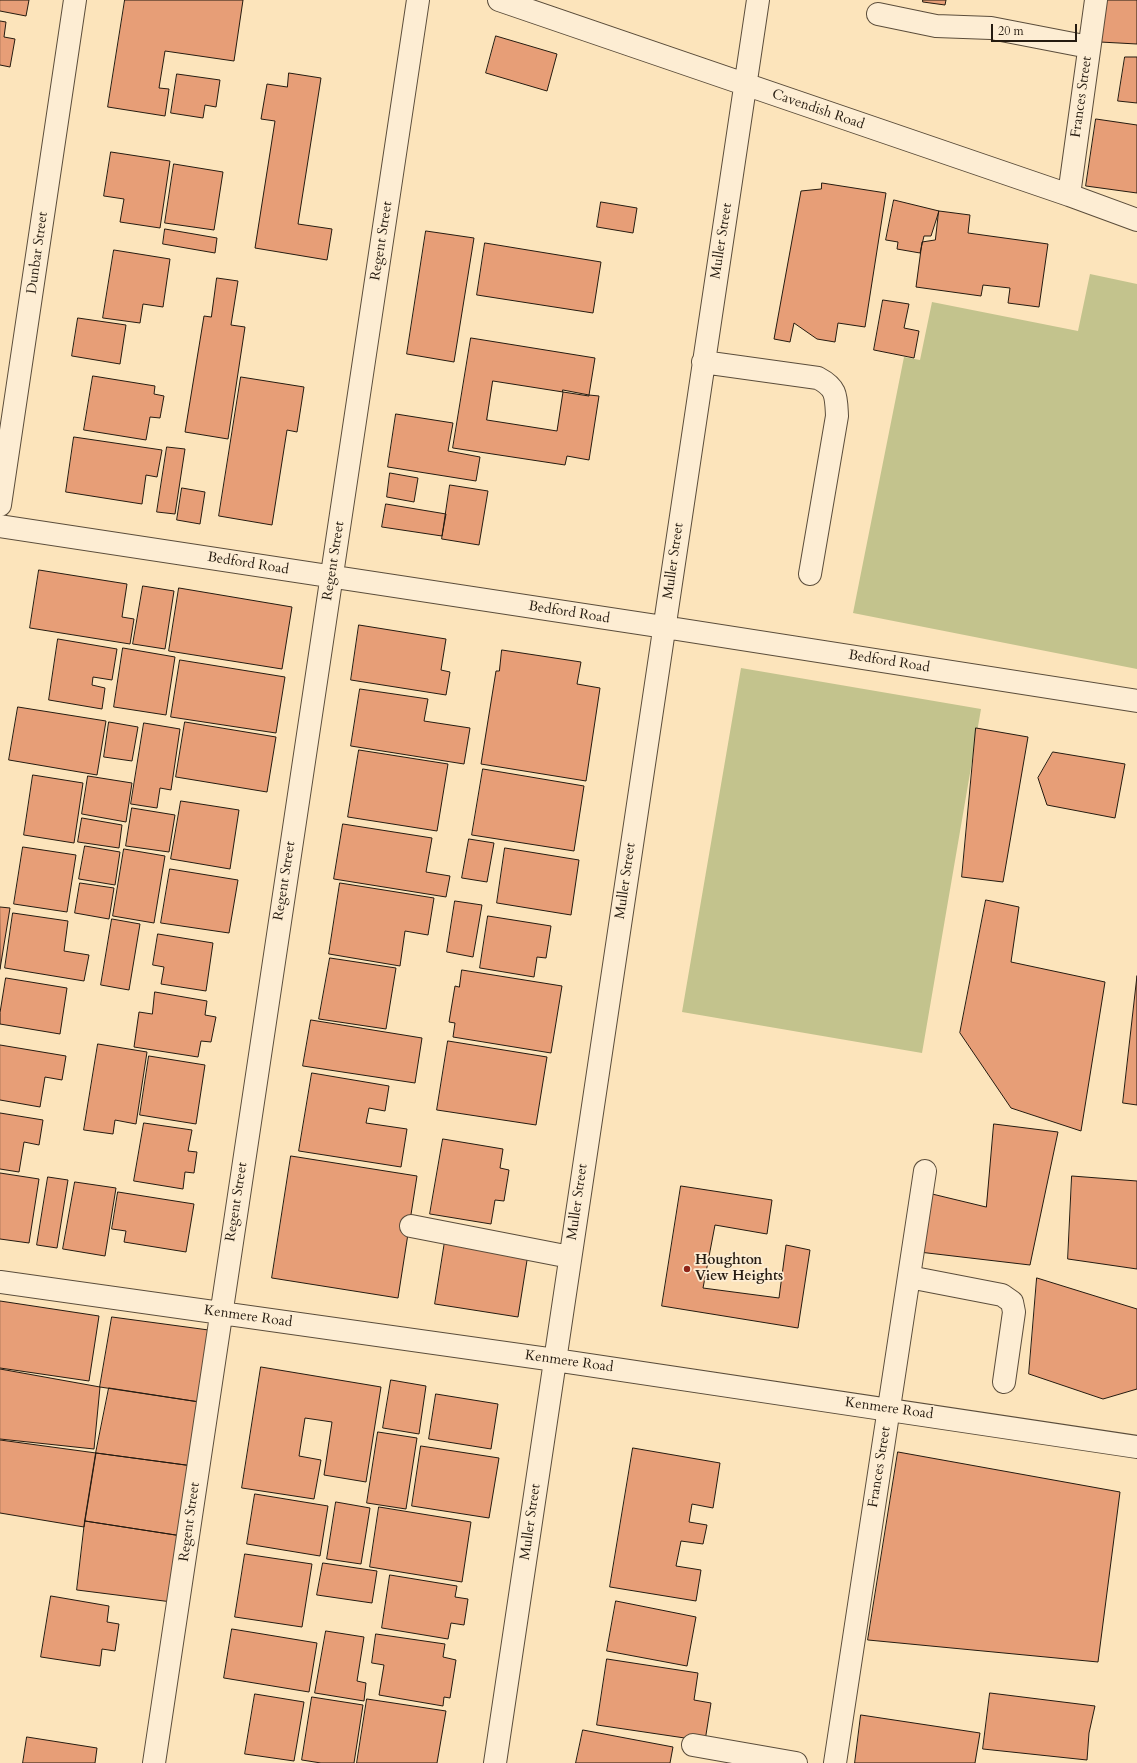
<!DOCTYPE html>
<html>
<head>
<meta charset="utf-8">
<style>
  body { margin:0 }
  #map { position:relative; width:1137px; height:1763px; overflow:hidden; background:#fce4bb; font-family:Cardo,serif }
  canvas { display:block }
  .scale { position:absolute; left:991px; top:24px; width:86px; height:18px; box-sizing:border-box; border:2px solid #251b10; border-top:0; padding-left:5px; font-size:12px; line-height:14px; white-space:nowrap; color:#251b10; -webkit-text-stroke:3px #fdedd3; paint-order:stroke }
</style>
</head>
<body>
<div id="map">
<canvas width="1137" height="1763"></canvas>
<div class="scale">20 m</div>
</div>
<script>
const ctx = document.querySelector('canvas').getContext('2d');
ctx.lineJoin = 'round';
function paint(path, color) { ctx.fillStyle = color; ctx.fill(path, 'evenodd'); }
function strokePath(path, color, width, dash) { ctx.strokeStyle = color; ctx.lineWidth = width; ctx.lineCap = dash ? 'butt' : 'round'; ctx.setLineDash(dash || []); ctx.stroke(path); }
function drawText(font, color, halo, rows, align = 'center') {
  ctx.font = font + ' Cardo,serif'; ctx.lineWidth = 3.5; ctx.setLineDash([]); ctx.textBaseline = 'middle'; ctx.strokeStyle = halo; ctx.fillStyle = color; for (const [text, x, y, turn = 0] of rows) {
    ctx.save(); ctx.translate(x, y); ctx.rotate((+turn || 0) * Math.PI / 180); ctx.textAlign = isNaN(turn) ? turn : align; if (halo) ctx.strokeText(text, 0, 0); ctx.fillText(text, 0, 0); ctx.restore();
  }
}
paint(new Path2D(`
  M1090 274 1137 284V669L853 613 904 357 920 360 932 302 1078 331Z
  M741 668 981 709 922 1053 682 1012Z`), '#c3c38d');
const building = new Path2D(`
  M0 0H29L26 16 0 11Z
  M125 0H243L234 61 165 51 159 88 169 89 165 116 108 107Z
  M923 0H946L945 5 923 2Z
  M1107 0H1137V44L1100 42Z
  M0 21 6 22 4 37 15 39 10 67 0 65Z
  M496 36 557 54 547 91 486 73Z
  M1125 57H1137V103L1118 101Z
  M289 73 321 78 298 224 332 229 327 260 255 248 275 121 261 119 267 84 287 87Z
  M177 74 220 80 216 107 205 105 203 118 171 113Z
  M1096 119 1137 125V193L1086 186Z
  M111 152 170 161 160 228 120 222 124 199 104 196Z
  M174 164 223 172 214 230 165 223Z
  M822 183 886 193 865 327 838 323 835 342 817 339 794 323 790 342 774 339 801 191 821 189Z
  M894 200 939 211 931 236H924L920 253 897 249 898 242 886 240Z
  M601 202 637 208 633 233 597 227Z
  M939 211 970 215 968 233 1048 244 1039 307 1008 303 1010 288 983 285 981 296 916 287 922 242 935 240Z
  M165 229 217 238 215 253 163 244Z
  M426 231 474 238 454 362 407 354Z
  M485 243 601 262 593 313 477 295Z
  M114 250 170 259 163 307 143 304 140 323 103 318Z
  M217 278 238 281 231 325 245 327 228 439 185 432 204 316 211 317Z
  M883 300 909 304 904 328 919 331 914 358 874 350Z
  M78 318 126 325 120 364 72 356Z
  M471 338 595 358 589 395 599 396 589 460 567 456 565 465 453 448ZM493 381 563 392 557 431 487 420ZM563 390 589 395V396L563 392Z
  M93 376 155 386 154 394 164 396 160 418 150 417 146 440 84 430Z
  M241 377 304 387 297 432 287 430 272 525 219 516Z
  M396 414 453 423 448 451 480 457 476 481 388 467Z
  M74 437 162 450 157 477 146 475 142 504 66 492Z
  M167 447 185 449 175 514 157 512Z
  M390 473 418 478 414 502 387 497Z
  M450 485 488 491 479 545 442 539Z
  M182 488 205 492 200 524 177 520Z
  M386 504 446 514 442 536 382 527Z
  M39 570 127 584 122 617 134 619 130 644 30 628Z
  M143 586 174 591 165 649 133 644Z
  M179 588 292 607 282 669 169 651Z
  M359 625 446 639 441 670 450 672 446 695 351 680Z
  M58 639 117 649 112 680 93 677 92 685 105 688 102 709 49 700Z
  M123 648 175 657 166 715 114 707Z
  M502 650 581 662 577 684 600 688 586 781 481 764 496 671H499Z
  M180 660 285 677 276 733 171 717Z
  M360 689 428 699 424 721 470 728 464 764 351 746Z
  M18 707 106 721 97 775 9 760Z
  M109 722 138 727 132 761 104 757Z
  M185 722 276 737 267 792 176 777Z
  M144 723 180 729 171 790 160 788 157 808 131 804Z
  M976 728 1028 737 1003 882 962 877Z
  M359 750 448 764 437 831 348 817Z
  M1053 752 1125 764 1115 818 1047 805 1038 778Z
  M483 769 584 786 574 851 472 835Z
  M33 775 83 783 74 843 24 835Z
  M88 776 132 783 126 822 82 814Z
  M181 801 239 810 230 869 171 859Z
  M132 808 175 815 169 852 126 846Z
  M82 818 122 825 119 848 78 842Z
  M343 824 432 838 426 872 450 876 446 897 334 879Z
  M469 839 494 843 487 882 462 878Z
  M85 846 120 852 115 885 79 879Z
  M23 847 76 855 67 912 14 904Z
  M505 848 579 860 571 915 497 903Z
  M124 849 165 856 154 923 113 916Z
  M170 869 238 880 229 933 161 923Z
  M80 883 114 888 109 919 75 913Z
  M340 883 434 898 428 935 405 931 400 966 329 954Z
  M986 900 1019 907 1011 962 1105 982 1081 1131 1011 1108 960 1033Z
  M455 901 482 905 473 957 447 952Z
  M0 907 10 908 0 969Z
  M13 913 68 921 64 951 89 955 84 981 5 968Z
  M488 916 551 926 546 958 537 957 534 977 480 968Z
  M112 919 140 924 129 990 101 985Z
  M158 934 213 943 206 991 161 984 164 967 153 965Z
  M330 958 396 968 386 1029 319 1019Z
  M462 970 562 986 551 1053 453 1037 455 1023 449 1022 455 986 459 987Z
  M1137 976V1105L1123 1103Z
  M6 978 67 988 60 1034 0 1024V1013Z
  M155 992 207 1001 205 1015 216 1017 211 1042 201 1041 198 1057 134 1047 139 1012 152 1014Z
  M311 1020 422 1038 415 1083 303 1066Z
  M448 1041 547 1057 536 1125 437 1110Z
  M98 1044 147 1052 136 1124 115 1120 113 1134 84 1130Z
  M0 1045 66 1056 62 1080 45 1077 40 1107 0 1100Z
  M149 1056 205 1065 196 1124 140 1115Z
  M312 1073 389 1086 385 1111 369 1108 366 1123 407 1129 401 1167 299 1151Z
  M0 1113 43 1120 39 1145 24 1142 19 1172 0 1169Z
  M144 1123 192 1130 188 1151 197 1152 194 1173 185 1172 183 1189 134 1181Z
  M994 1124 1058 1132 1030 1265 919 1252 928 1193 986 1207Z
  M443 1139 503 1149 500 1168 509 1170 504 1201 495 1200 491 1224 430 1214Z
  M291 1156 417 1176 398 1298 272 1278Z
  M0 1173 39 1179 29 1243 0 1239Z
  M1072 1176 1137 1181V1269L1068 1259Z
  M48 1177 68 1180 57 1248 37 1245Z
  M75 1182 116 1188 105 1256 63 1249Z
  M681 1186 772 1200 767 1234 715 1225 703 1288 779 1298 786 1245 810 1250 798 1328 662 1306Z
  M118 1192 194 1204 186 1252 124 1242 126 1231 112 1229Z
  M445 1241 528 1254 518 1317 435 1304Z
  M1037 1278 1137 1309V1389L1103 1399 1029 1374Z
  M0 1301 99 1316 89 1381 0 1368Z
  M112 1317 216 1331 206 1403 100 1387Z
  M261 1367 381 1387 366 1482 324 1475 332 1422 305 1418 299 1456 321 1460 314 1499 242 1488Z
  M0 1369 100 1387 94 1449 0 1439Z
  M391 1380 426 1386 419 1434 383 1428Z
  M109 1388 206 1403 193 1466 96 1453Z
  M436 1394 498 1404 491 1449 429 1439Z
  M378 1432 417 1438 406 1509 367 1503Z
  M0 1440 96 1453 84 1527 0 1513Z
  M421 1446 499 1458 489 1518 412 1506Z
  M633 1448 720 1463 713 1508 692 1504 689 1522 707 1525 703 1544 681 1541 676 1566 701 1570 696 1601 610 1587Z
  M898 1452 1120 1492 1098 1662 868 1640Z
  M96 1453 193 1466 182 1536 85 1521Z
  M255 1494 328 1506 320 1556 247 1544Z
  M336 1502 370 1508 361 1564 327 1559Z
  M379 1507 471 1522 462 1582 370 1567Z
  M85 1521 182 1536 172 1602 77 1590Z
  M245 1554 312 1564 302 1627 235 1617Z
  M323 1563 377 1571 372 1603 317 1595Z
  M390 1575 457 1586 455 1597 468 1599 464 1625 451 1623 448 1639 382 1628Z
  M51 1596 109 1606 107 1622 119 1624 115 1651 102 1649 100 1666 41 1657Z
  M616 1601 696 1617 687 1666 607 1651Z
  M232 1629 317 1643 309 1692 224 1678Z
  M326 1631 364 1637 357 1681 366 1683 364 1701 315 1693Z
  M376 1634 445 1644 443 1657 456 1660 450 1698 444 1697 443 1706 379 1695 384 1665 372 1663Z
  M607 1659 698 1673 694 1700 711 1703 705 1741 597 1725Z
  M990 1693 1095 1706 1089 1733 1087 1760 983 1749Z
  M255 1694 304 1702 294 1761 245 1754Z
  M312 1697 363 1705 354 1763H321L302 1760Z
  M367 1699 446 1711 437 1763H357Z
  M861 1715 980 1733 975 1763H855Z
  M583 1730 673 1747 670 1763H576Z
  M27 1737 97 1748 95 1763H23Z`);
paint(building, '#e79e77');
strokePath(building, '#251b10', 1);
const minor = new Path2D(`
  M499 0 1069 195 1137 220
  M878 14 936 26 991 28 1089 47
  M1069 195 1096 0
  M703 362 818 378C837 388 836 396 837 416L810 574
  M0 505 75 0
  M0 526 664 627 1137 701
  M411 1226 570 1257
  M909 1277 1002 1295 1012 1302 1014 1312 1004 1382
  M0 1282 555 1360 1137 1447
  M693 1745 796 1763
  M154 1763 418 0
  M495 1763 758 0
  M835 1763 925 1171`);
strokePath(minor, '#5b4d3b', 24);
strokePath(minor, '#fdedd3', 22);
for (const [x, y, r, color] of [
  [687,1269,4,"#8f2418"]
]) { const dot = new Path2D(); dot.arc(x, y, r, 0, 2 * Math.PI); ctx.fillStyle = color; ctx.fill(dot); strokePath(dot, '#fdedd3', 1.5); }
drawText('14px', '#251b10', '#fdedd3', [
  ["Frances Street",1082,97,-82],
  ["Cavendish Road",818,110,19],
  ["Regent Street",382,241,-81],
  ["Muller Street",722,241,-81],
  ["Dunbar Street",38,253,-82],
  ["Regent Street",334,561,-81],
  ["Muller Street",674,561,-82],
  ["Bedford Road",248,564,9],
  ["Bedford Road",569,613,9],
  ["Bedford Road",889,662,9],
  ["Regent Street",285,881,-81],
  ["Muller Street",626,881,-82],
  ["Regent Street",237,1202,-81],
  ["Muller Street",578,1202,-82],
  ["Kenmere Road",248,1317,8],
  ["Kenmere Road",569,1362,8],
  ["Kenmere Road",889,1409,8],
  ["Frances Street",880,1467,-81],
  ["Regent Street",190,1522,-82],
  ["Muller Street",531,1522,-82]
]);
drawText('bold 14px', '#251b10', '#fdedd3', [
  ["Houghton",695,1261],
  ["View Heights",695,1277]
], 'left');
</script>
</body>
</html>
